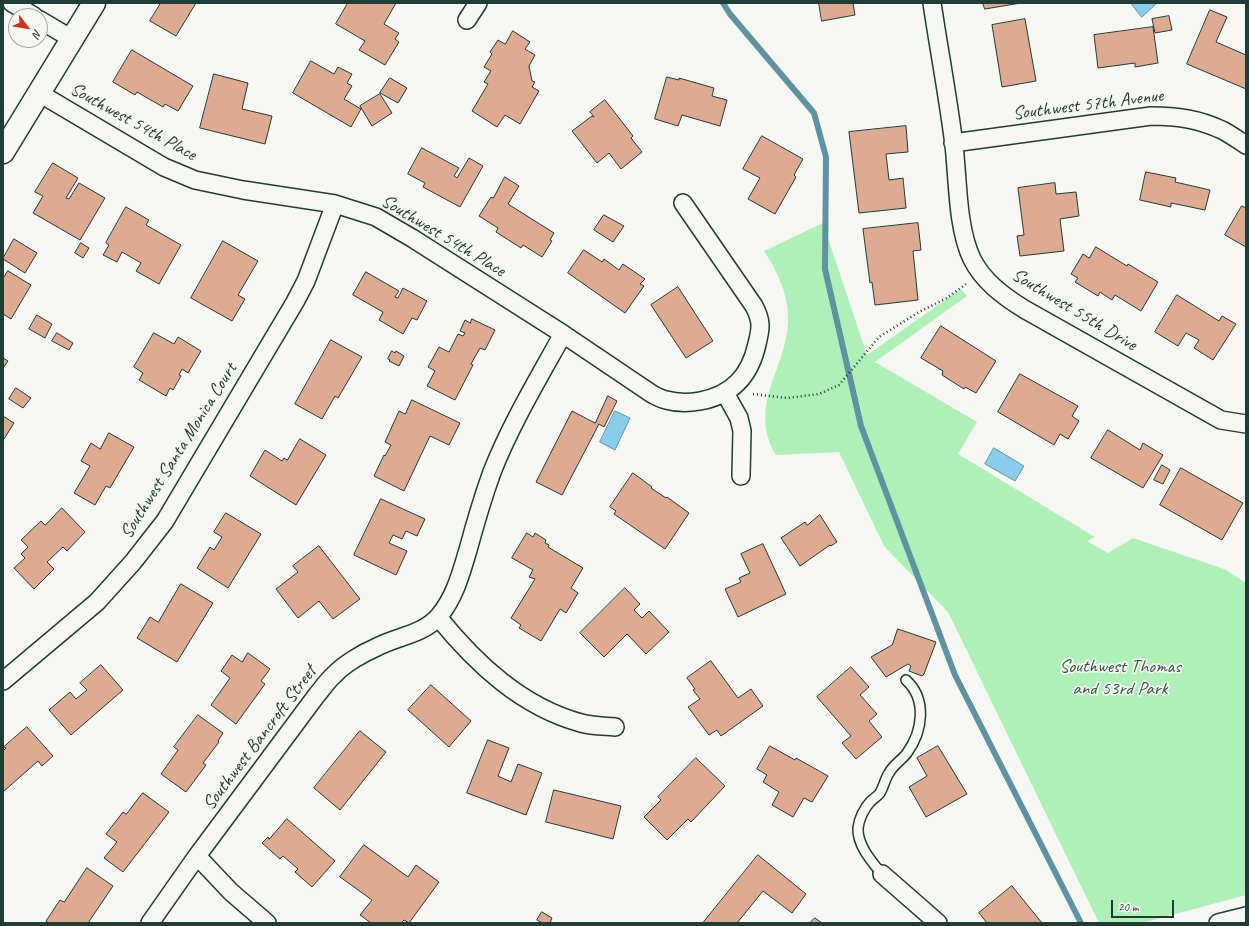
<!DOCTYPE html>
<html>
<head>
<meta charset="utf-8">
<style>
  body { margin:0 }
  #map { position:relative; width:1249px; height:926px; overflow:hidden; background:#f6f6f2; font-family:Caveat,sans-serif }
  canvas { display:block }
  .frame { position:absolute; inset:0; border:4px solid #1f3d34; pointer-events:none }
  .north { position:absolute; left:8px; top:8px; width:40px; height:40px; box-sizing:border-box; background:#f6f6f2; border:1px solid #a0aca6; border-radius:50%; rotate:121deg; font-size:11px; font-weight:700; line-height:16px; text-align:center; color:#1f3d34 }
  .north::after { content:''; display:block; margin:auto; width:14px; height:18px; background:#c8321e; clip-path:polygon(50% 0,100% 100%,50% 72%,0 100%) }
  .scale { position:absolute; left:1111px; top:900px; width:63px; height:18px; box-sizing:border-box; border:2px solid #1f3d34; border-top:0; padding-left:5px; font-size:12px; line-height:14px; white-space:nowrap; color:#1f3d34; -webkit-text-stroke:3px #f6f6f2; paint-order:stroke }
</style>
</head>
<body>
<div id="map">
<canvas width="1249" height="926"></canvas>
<div class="frame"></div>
<div class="north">N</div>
<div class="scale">20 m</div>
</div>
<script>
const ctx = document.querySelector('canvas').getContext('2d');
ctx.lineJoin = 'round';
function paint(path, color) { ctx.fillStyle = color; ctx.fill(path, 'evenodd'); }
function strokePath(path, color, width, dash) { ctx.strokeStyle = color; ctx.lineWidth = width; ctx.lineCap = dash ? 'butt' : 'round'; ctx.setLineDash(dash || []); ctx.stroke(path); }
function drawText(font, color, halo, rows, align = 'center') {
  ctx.font = font + ' Caveat,sans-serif'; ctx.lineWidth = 3.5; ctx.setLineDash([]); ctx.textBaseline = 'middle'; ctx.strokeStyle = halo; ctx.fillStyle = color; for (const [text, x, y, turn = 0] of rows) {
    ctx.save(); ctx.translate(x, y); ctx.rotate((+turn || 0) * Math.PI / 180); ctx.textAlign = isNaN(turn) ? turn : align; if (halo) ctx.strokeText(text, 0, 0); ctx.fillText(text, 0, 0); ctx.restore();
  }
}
paint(new Path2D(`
  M823 223 867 355 961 289 967 296 875 362 977 422 958 454 1095 537 1087 541 1108 553 1133 538 1224 569 1246 583V895L1142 923H1099L948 612 884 546 839 452 776 455C747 406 786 370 788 322 789 296 778 272 764 251Z`), '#afefb8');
const water = new Path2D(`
  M1131 3H1157L1142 17Z
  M615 411 630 418 615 450 600 442Z
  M994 448 1024 466 1015 481 985 464Z`);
paint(water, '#8acdeb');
strokePath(water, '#5f93a2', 1);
strokePath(new Path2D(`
  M723 3 730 14 814 113 826 157 825 269 861 426 955 675 1081 923`), '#5f93a2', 6);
const building = new Path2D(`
  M161 3H196L176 36 150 21Z
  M348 3H396L384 24 399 33 395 39 399 42 385 65 359 50 365 41 336 24Z
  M819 3H853L855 15 822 21Z
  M983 3H1021L985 9Z
  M1210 10 1227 17 1216 42 1246 55V89L1187 64Z
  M1169 16 1172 30 1155 33 1152 19Z
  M1025 19 1036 81 1002 87 992 25Z
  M1153 27 1158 63 1135 67V63L1098 68 1094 35Z
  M513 31 530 42 525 49 535 55 529 66 532 81 535 82 532 87 539 91 520 124 505 115 497 127 472 111 488 84 484 82 491 71 484 67 492 54 490 52 498 40 505 44Z
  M132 50 193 86 178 111 165 104 163 107 137 92 135 95 113 82Z
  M311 61 334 74 338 67 352 74 347 83 352 86 344 99 361 109 351 127 293 93Z
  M214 74 248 83 242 109 272 116 265 144 200 128Z
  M667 77 679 80V78L714 88 712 96 727 100 720 126 682 115 678 126 655 119Z
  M390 78 407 88 398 103 380 93Z
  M380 94 392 113 372 126 360 106Z
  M605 100 633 136 631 138 642 152 621 169 609 153 597 163 572 131 592 116 594 117 590 112Z
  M906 126 908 152 886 154 889 180 903 178 906 208 859 213 849 132Z
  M762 136 803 159 794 175 796 177 775 214 748 199 760 178 743 169Z
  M422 148 459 168 454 176 457 178 469 158 483 166 460 207 423 187 425 183 408 174Z
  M53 163 78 178 66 198 69 199 79 183 105 198 80 240 33 213 43 196 35 192Z
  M1146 172 1176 178 1175 182 1210 190 1205 210 1171 203V207L1140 200Z
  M505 177 519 186 508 204 554 233 550 240 552 241 542 257 523 245 521 248 496 232 498 228 479 216 491 197 493 198Z
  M1055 183 1056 194 1076 192 1079 216 1060 219 1064 251 1020 256 1017 236 1024 235 1018 188Z
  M1242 206 1246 208V247L1225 235Z
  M126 207 149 220 146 225 181 245 159 284 136 271 141 263 122 252 117 262 103 255 109 245 106 243Z
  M604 215 624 226 613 242 594 230Z
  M918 223 921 250 913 251 918 300 875 305 872 282 870 283 863 229Z
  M14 239 37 253 25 273 3 259Z
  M223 241 258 261 238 295 245 299 232 321 191 298Z
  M81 243 89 248 83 258 75 253Z
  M1096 247 1127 266 1128 264 1158 282 1141 311 1115 295 1112 300 1100 292 1098 296 1075 282 1078 278 1071 274 1083 254 1089 258Z
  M584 250 602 262 604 259 619 270 623 264 645 279 640 284 644 286 625 313 568 273Z
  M8 271 31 285 11 319 3 314V279Z
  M366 272 399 291 395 297 398 298 403 288 427 301 417 320 412 318 403 334 379 320 383 312 353 295Z
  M678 287 713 341 686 358 651 305Z
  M1177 295 1219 321 1222 316 1236 324 1213 360 1194 348 1199 340 1186 333 1178 346 1155 332Z
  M37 315 52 324 45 338 29 329Z
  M472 319 495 330 485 350 480 348 471 364 473 365 455 400 427 386 435 371 428 367 439 347 449 352 458 334 463 336 465 333 460 331 465 320 470 323Z
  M941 326 996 361 976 393 965 387 964 389 942 375 943 371 921 358Z
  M57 333 73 343 69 350 52 341Z
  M154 333 174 344 178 337 201 351 188 373 182 369 179 375 181 376 173 390 170 388 166 396 139 380 143 373 134 367Z
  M331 340 362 357 338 398 335 396 322 419 295 404Z
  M392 351 395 353 396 351 404 356 399 366 389 361 390 360 388 359Z
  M3 358 8 361 3 368Z
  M1020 374 1078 406 1072 416 1079 421 1068 439 1060 434 1054 445 998 412Z
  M16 388 31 398 23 408 9 399Z
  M608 396 617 401 604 427 599 424 562 495 536 482 572 411 595 423Z
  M412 400 460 423 449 445 430 436 404 491 374 476 384 455 385 456 391 445 385 442 399 411 405 414Z
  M3 416 14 423 4 439H3Z
  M1108 430 1140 450 1143 443 1163 455 1143 488 1091 458Z
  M109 433 134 447 110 488 106 486 95 505 74 493 90 466 81 461 91 443 100 449Z
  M300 439 326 455 296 505 250 476 265 450 282 461 284 458 287 460Z
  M1162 465 1170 470 1163 484 1154 480Z
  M1181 468 1243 503 1222 540 1160 505Z
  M633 473 652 487 651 488 666 498 667 497 689 513 665 549 614 514 616 511 610 507Z
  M381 499 425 519 417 536 406 531 402 539 393 535 389 543 407 551 396 575 354 555Z
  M62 508 85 532 67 551 63 547 47 562 54 569 34 589 14 568 25 558 21 554 28 547 21 540 41 521 45 525Z
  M226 513 261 534 228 588 197 568 210 547 214 550 222 537 214 532Z
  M820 515 837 542 831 546 830 545 800 566 781 538 805 522 807 525Z
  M527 533 533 537 535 533 546 540 545 543 549 545 548 547 583 568 571 588 578 593 566 613 560 609 541 641 519 628 521 625 511 618 535 579 529 577 533 570 512 558Z
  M763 544 786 594 738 617 725 589 741 582 739 578 750 573 741 554Z
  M319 546 360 599 333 619 319 601 298 618 276 589 298 572 293 566Z
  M181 584 213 603 177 662 137 638 150 617 158 622Z
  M625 588 640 604 634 610 642 618 649 611 669 632 646 654 627 634 604 657 580 633Z
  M898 629 936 642 924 674 922 676 909 671 911 666 908 664 886 677 871 657 892 645Z
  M248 653 270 669 261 681 265 684 236 724 211 705 230 678 221 671 232 655 242 662Z
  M711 661 738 698 751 689 763 706 721 736 717 730 709 735 688 707 700 699 693 690 695 689 687 678Z
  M101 665 123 690 71 735 49 710 70 692 76 699 87 690 80 683Z
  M851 667 869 687 860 695 877 714 869 721 882 737 856 759 842 743 851 736 817 697Z
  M431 685 471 721 449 747 408 710Z
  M198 715 223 733 218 741 219 742 203 763 206 765 186 792 161 774 178 750 174 747Z
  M27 727 53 756 42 766 38 761 3 792V751L6 748 4 747Z
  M360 731 386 752 340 810 314 788Z
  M488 740 509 748 498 776 511 782 518 764 542 773 526 815 467 793Z
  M770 746 795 760 796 758 828 776 812 802 804 798 793 817 772 805 779 792 763 782 767 775 757 769Z
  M938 746 967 794 926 817 909 787 927 776 917 758Z
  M696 758 725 786 691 822 688 819 667 840 644 817 661 800 658 797Z
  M554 790 621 806 613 839 546 822Z
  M143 793 169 812 123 872 104 858 117 842 106 834 123 812 126 814Z
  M287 819 335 861 312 887 295 872 298 869 283 856 280 859 262 843 268 837 269 839Z
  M364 845 408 877 416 865 439 882 409 923 404 920 401 923H371L360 915 372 900 340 877Z
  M758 855 806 894 792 913 763 891 737 923H703Z
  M87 868 113 886 88 923H49L46 921 60 900 64 902Z
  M1012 886 1042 923H987L979 913Z
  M542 912 552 918 550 923H542L537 920Z
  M815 918 822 923H810Z`);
paint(building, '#deaa92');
strokePath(building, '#1f3d34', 1);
const lane = new Path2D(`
  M882 874C872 862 857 845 858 828 859 819 864 808 871 801 874 798 878 796 880 793 884 786 885 779 889 773 893 765 902 760 907 753 923 731 927 699 906 680`);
const street = new Path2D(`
  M12 3 34 16
  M932 3C939 50 948 97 954 145 958 180 957 228 972 259 983 281 1003 296 1024 309L1221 420 1246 424
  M40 20 72 39
  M467 20 478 3
  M39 93 164 167 195 180 243 190 335 204 376 217 412 238 563 334 652 394C656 396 661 399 666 400 677 403 689 403 700 401 732 395 750 376 757 344 761 328 762 321 754 306L683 203
  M953 143 1151 116C1177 116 1198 119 1222 130 1230 134 1238 140 1246 145
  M725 393 739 418 742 431 741 476
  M438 617C476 664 522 707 581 723 592 726 604 726 615 727
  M3 681 97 602 133 562 165 521 295 302 306 281 335 204
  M197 856 231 892 267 923
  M882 874 938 923
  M150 923 197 856 316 696C322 689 327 681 334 675 344 664 363 653 377 647 397 636 423 635 439 616 455 597 461 573 468 550 475 524 483 497 492 472 511 424 538 379 563 334
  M1218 923 1246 916`);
const secondary = new Path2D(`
  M3 152 94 3`);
strokePath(lane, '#1f3d34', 12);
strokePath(street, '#1f3d34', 20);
strokePath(secondary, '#1f3d34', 25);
strokePath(new Path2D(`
  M753 394 787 398 819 394 839 385 879 337 919 312 947 298 966 284`), '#1f3d34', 2.5, [1, 3]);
strokePath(lane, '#f6f6f2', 9);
strokePath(street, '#f6f6f2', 17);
strokePath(secondary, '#f6f6f2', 22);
drawText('19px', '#1f3d34', '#f6f6f2', [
  ["Southwest 57th Avenue",1088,105,-7],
  ["Southwest 54th Place",133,122,29],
  ["Southwest 54th Place",443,236,31],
  ["Southwest 55th Drive",1074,310,31],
  ["Southwest Santa Monica Court",179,451,-58],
  ["Southwest Bancroft Street",260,738,-53]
]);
drawText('19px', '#355848', '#f6f6f2', [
  ["Southwest Thomas",1120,667],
  ["and 53rd Park",1120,689]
]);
</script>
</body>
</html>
